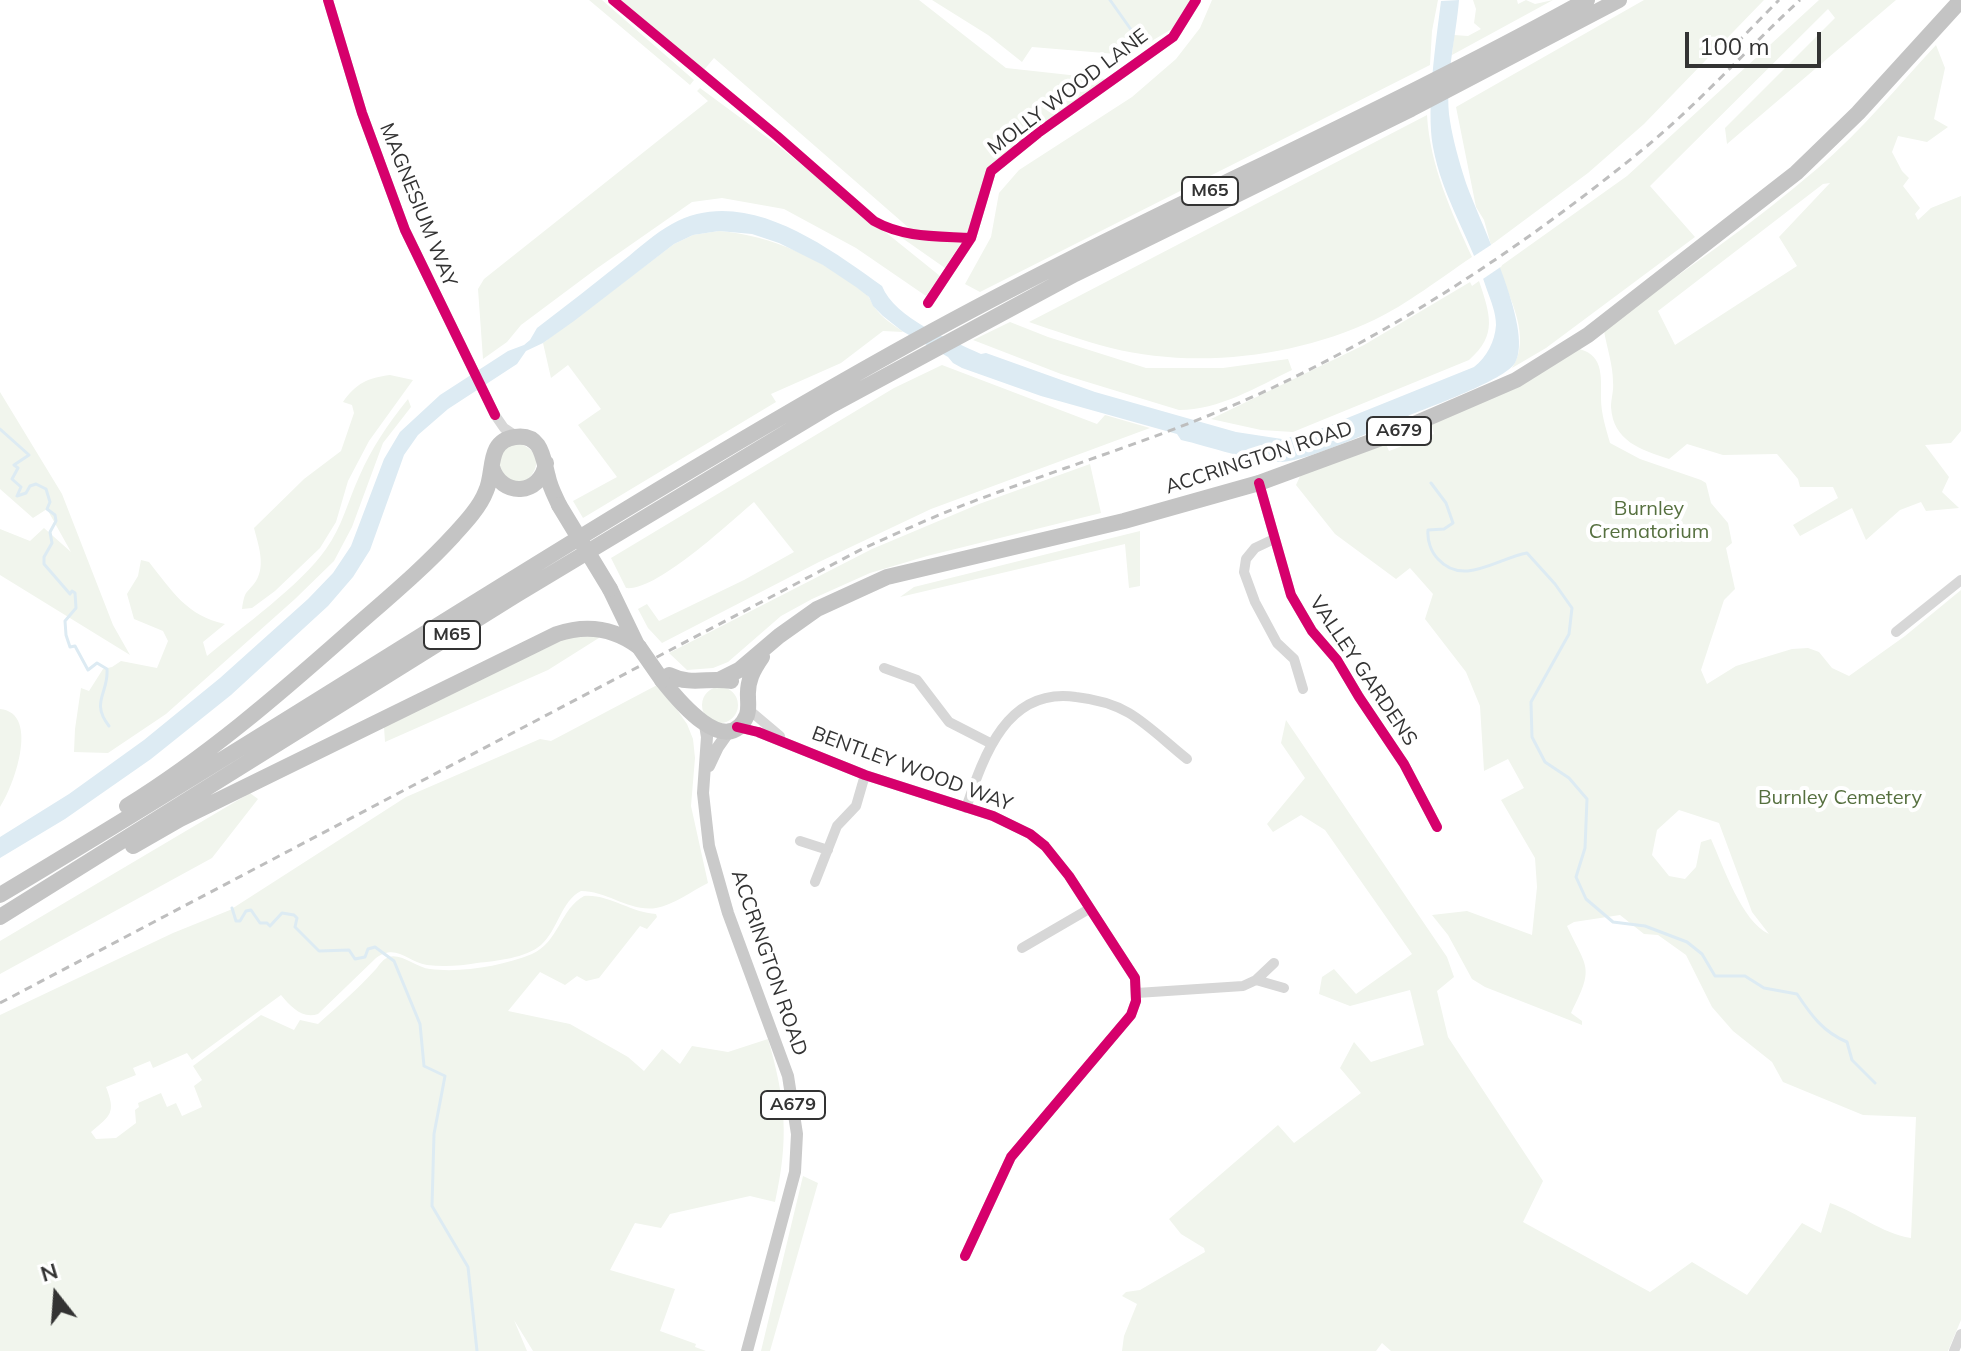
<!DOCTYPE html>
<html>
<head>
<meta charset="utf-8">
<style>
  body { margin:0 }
  #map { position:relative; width:1961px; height:1351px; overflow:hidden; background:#fff; font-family:Mulish,sans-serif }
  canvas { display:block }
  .north { position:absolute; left:16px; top:1255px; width:80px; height:80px; -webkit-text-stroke:6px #fff; paint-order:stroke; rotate:343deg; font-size:22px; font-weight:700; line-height:32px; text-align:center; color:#333 }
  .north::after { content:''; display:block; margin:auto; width:28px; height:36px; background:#333; clip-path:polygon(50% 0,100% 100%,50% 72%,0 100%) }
  .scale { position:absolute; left:1685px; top:32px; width:136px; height:36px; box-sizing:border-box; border:4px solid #333; border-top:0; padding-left:10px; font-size:24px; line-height:28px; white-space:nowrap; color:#333; -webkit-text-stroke:6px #fff; paint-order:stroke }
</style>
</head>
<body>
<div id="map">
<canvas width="1961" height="1351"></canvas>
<div class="north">N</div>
<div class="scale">100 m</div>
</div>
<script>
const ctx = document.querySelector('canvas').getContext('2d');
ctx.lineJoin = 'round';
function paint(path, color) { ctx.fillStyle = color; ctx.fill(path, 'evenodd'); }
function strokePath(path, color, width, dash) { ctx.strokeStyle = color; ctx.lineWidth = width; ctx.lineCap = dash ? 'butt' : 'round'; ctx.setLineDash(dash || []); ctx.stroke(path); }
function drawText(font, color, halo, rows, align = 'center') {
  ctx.font = font + ' Mulish,sans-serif'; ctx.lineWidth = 8; ctx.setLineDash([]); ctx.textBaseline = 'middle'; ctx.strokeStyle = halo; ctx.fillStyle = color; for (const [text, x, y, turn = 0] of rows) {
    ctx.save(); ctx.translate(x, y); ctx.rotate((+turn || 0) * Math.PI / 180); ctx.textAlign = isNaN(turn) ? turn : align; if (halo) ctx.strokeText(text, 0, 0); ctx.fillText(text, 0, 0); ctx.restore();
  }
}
paint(new Path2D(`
  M589 0H602L694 80 690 85Z
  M619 0H919L1006 68 1106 79 985 177 966 238 917 235 714 58 703 71Z
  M932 0H1195L1182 23 1128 55 1032 47 1022 62 988 35Z
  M1212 0H1438L1432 31 1430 65 980 292 965 284 991 237 999 193 1019 170 1132 97 1176 59 1200 28Z
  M1473 0H1517L1518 4 1526 0 1535 4 1553 0 1452 55 1454 35 1468 36 1481 29 1474 23 1476 9Z
  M1644 0H1764L1644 124 1588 173 1491 245 1484 220 1476 207 1456 107Z
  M1819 0H1896L1727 144 1725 128 1835 18 1828 9 1650 186 1695 237 1546 348 1512 368C1532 338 1510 298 1498 268L1627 176Z
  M1936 45 1945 68 1934 119 1948 127 1927 142 1898 136 1892 152 1902 171 1909 178 1903 186 1920 208 1915 214 1918 220 1931 208 1961 196V431L1951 443 1925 445 1949 477 1942 492 1959 508 1926 511 1921 502 1900 510 1866 540 1852 508 1800 536 1793 525 1838 498 1833 487H1800L1798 479 1777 454 1723 455 1687 444 1669 459C1641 450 1613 441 1611 407 1611 399 1614 390 1613 382 1613 365 1607 348 1604 331L1613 321C1683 272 1754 223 1818 168 1861 131 1898 86 1936 45ZM1830 183 1779 237 1797 266 1675 345 1658 311 1823 184Z
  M700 88 776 144 940 276 926 296 856 248 784 209 722 198 692 202 596 269 521 325 507 342 483 359 478 289 484 279 708 101 697 91Z
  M1427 115C1430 166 1451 211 1472 257 1442 277 1406 305 1374 320 1296 357 1195 369 1111 348 1083 341 1056 331 1029 322Z
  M719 231C772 235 824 260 865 293 871 298 871 303 875 308 882 318 894 325 903 332L883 331 841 363 771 394 776 402 583 518 573 501 617 477 578 425 601 409 568 365 551 378 543 343 674 244 693 235Z
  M895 233 906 236 963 240 945 268Z
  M1479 281C1490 314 1498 335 1469 360L1293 432 1261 430 1211 419 1364 345 1470 282 1472 286Z
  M1010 322 1048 337 1146 368H1223L1288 359 1292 370C1257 387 1219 410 1179 410L1061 374 973 340Z
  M1575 348C1604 353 1601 375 1601 398 1601 414 1606 428 1610 443L1640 459 1701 480 1706 483 1711 503 1728 523 1732 543 1726 548 1735 589 1724 600 1701 670 1707 684 1736 666 1792 649 1808 648 1819 652 1832 668 1849 676 1905 636 1961 590V1320L1948 1351H1391L1382 1343 1376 1351H1122L1124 1336 1137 1304 1122 1296 1126 1292 1140 1290 1205 1252 1204 1248 1181 1234 1169 1219 1278 1125 1294 1143 1361 1093 1340 1068 1354 1042 1371 1062 1424 1045 1410 990 1350 1006 1319 994 1322 977 1334 969 1356 994 1412 954 1325 830 1301 815 1273 832 1267 824 1305 778 1281 743 1286 720 1447 957 1454 977 1437 991 1448 1037 1543 1181 1523 1222 1650 1292 1692 1262 1747 1295 1802 1223 1821 1233 1830 1203C1859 1213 1880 1233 1911 1238L1916 1117 1863 1115 1783 1082 1772 1062 1733 1031 1712 1007 1686 955 1658 935 1644 934 1620 915 1574 922 1567 926C1587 969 1595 966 1571 1013L1582 1021V1025L1485 987 1472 979 1448 935 1432 915 1467 911 1532 935 1537 887 1535 858 1501 800 1524 788 1508 759 1484 771 1480 706 1466 672 1425 619 1433 594 1410 568 1396 579 1335 534 1296 485 1301 474 1385 442 1389 451 1434 434 1431 422ZM1679 810 1719 823 1752 912 1769 934C1742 922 1723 866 1711 839L1701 842 1696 867 1685 879 1669 876 1652 855 1657 830Z
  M942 365 1097 424 1105 415 1150 428 931 509 819 562 662 643 648 628 638 609 647 604 659 621 744 580 794 552 754 502C729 523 656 592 626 588L611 558 894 388Z
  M390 375 413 380 369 441 348 481 336 522 320 548 275 591 252 608 242 609C245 589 246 595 256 581 266 565 258 544 254 528L304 479 341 451 354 413 352 405 343 402C356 383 368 378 390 375Z
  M0 392 62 494 113 625 130 655 0 575V529L30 541 44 528 71 552 47 509 33 518 0 489Z
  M408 399 411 407 383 443 352 527 334 561 295 599 166 714 108 753 74 752 75 729 81 688 89 691 103 669 112 667 121 661 157 668 168 641 163 631 134 619 127 594 138 576 141 560 149 562C172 591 187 616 225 624L203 642 207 656C242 627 301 585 326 549 342 527 348 501 359 477 372 447 388 424 408 399Z
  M518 443C542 451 541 469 524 483L505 481 497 458 505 447Z
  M1090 464 1101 513 927 556 870 573 812 599 781 616 728 662 713 668 687 670 669 653 872 549 979 504Z
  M1140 531V586L1129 588 1125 544 900 597 914 587Z
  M602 636 548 670 385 742 384 727 567 637Z
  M659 684 687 724 693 739 695 758 691 806 708 883C692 891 673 905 656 908 630 912 607 891 581 891 561 901 558 930 541 945 526 958 496 961 477 963 461 966 443 967 427 965 407 962 397 943 376 958L318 1014C302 1019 291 1007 281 995L192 1060 187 1053 153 1068 150 1061 133 1068 136 1075 106 1087C116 1113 111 1115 91 1132L96 1139 116 1138 136 1123 135 1110 139 1107 138 1103 161 1093 167 1107 176 1103 182 1116 202 1107 194 1086 202 1080 193 1066 261 1015 294 1030 300 1020 318 1024C338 1006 358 989 376 969 380 964 383 959 389 957 401 953 417 968 430 969 461 973 503 966 532 954 559 942 560 909 584 896 609 894 631 913 656 914L657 917 647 929 640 926 599 978 586 981 577 976 565 985 540 972 508 1011 570 1024 628 1057 644 1071 662 1049 680 1064 692 1046 728 1052 768 1039C786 1101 789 1139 775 1202L750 1196 670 1214 661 1228 635 1223 610 1270 675 1289 660 1331 696 1344 695 1347 706 1351H533L514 1320 527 1351H0V1015L173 933 230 910 406 797 540 739 551 741Z
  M702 705a18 18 0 1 1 36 0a18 18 0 1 1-36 0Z
  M0 709C41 713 13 788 0 807Z
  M250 793 258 799 212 858 0 974V941Z
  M803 1176 818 1183 770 1351H761Z`), '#f1f5ed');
paint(new Path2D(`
  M1459 0C1456 38 1444 83 1450 121 1453 140 1459 161 1465 180 1477 217 1535 329 1515 363 1505 380 1429 407 1408 416 1380 428 1310 460 1282 462 1256 463 1208 446 1181 440L1177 434 1041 396 962 368 953 363 948 357 902 331 883 316 873 306 869 297 856 287 823 265 779 243 752 234 719 231 693 235 674 244 574 321 543 343 526 351 517 364 448 409 418 435 404 455 370 550 353 577 328 606 231 695 151 759 65 819 0 858V837L69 794 144 740 220 678 308 599 333 573 351 546 384 459 400 432 440 395 508 351 524 345 530 340 537 328C566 306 595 283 624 260 639 248 655 233 672 224 744 184 826 246 882 286 895 319 951 340 981 354L986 353 1095 392 1236 432 1282 439 1315 431 1474 367C1487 357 1495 341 1496 325 1496 313 1491 301 1487 290 1472 242 1442 197 1433 147 1426 107 1436 42 1441 1Z`), '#ddebf3');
paint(new Path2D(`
  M1494 243 1502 266 1480 281 1471 258Z`), '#fff');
strokePath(new Path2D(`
  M1110 0 1132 31
  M0 429 29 455 14 465 18 468 12 479 21 487 17 496 26 493 30 486 36 484 46 489 50 502 47 509 55 515 56 521 50 532 52 543 44 557V564L70 594 72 591 75 593 76 608 65 621 66 635 70 647 75 646 88 670 97 663 107 669C109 693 90 702 109 726
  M1431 483 1446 503 1453 523 1444 529 1428 530C1427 540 1431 552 1438 559 1463 587 1498 558 1527 553L1555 584 1572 608 1569 634 1531 702 1532 737 1545 762 1569 778 1587 799 1585 848 1576 877 1586 899 1613 922 1645 926 1687 942 1702 954 1715 976H1745L1764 988 1797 994C1811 1015 1823 1032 1847 1042L1852 1060 1875 1083
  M232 908 236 921H240L246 911 251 910 260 923H267L270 926 282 913 294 915 297 918 295 927 319 951 349 950 355 959 365 957 368 949 375 947 394 961 420 1024 424 1066 445 1076 434 1134 432 1206 468 1267 477 1351`), '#ddebf3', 3);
strokePath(new Path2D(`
  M328 0 362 113 405 230 495 415 504 428 516 436
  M928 303 971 238 991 171 1038 133 1173 37 1196 0
  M1259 483 1291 595 1312 631 1337 660 1359 697 1404 764 1437 827
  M1274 539 1255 548 1246 559 1244 572 1255 602 1277 643 1294 659 1303 689
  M1896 632 1961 580
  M884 668 917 680 949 722 992 744
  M748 709 780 736
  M737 727 758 732 865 775 993 816 1030 834 1045 846 1069 876 1135 978 1136 1001 1131 1015 1011 1157 965 1256
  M966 808C984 755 1007 687 1076 697 1094 699 1112 703 1129 713 1149 725 1168 744 1187 759
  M800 841 828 850
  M815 882 837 826 856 806 865 775
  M1022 948 1089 909
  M1256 980 1274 963
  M1137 993 1243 986 1256 980 1284 988
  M1954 1351 1961 1334`), '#d7d7d7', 10);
strokePath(new Path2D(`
  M705 725 707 737 703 793 709 846 728 913 788 1076 797 1134 795 1172 747 1351
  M709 766 718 747 730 730`), '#cacaca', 12);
strokePath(new Path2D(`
  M492 467C501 498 541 496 546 463
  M610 589 637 645
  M669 675C691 686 709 677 731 681
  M721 679 739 670 779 636 817 609 887 577 1124 521 1259 483 1384 437 1516 380 1588 335 1796 173 1858 113 1961 0
  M662 680C677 699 727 761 747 715 749 709 748 703 748 697 747 681 753 670 762 657
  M127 806C206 757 277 696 347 634 383 602 421 571 454 535 465 523 480 507 486 491 495 472 486 441 515 437 542 433 543 459 548 477 550 487 555 496 559 505
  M133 846 180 819 557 634C587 624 614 628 639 647
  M0 895C299 717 589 523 893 353 1119 226 1359 126 1587 0
  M0 917 516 595 832 405 1075 274 1411 109 1619 0`), '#c4c4c4', 16);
strokePath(new Path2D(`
  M1727 53 1779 0
  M0 1003 862 549C893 535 924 521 956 508 1061 467 1170 436 1272 388 1407 324 1531 241 1647 146 1700 102 1749 47 1800 0`), '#bebebe', 3, [8, 6]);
strokePath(new Path2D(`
  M559 505 610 589
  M639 647 662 680`), '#c4c4c4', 16);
strokePath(new Path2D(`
  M328 0 362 113 405 230 495 415
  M613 0 777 136 874 221C904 238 937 236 971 238
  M928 303 971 238 991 171 1038 133 1173 37 1196 0
  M1259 483 1291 595 1312 631 1337 660 1359 697 1404 764 1437 827
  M737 727 758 732 865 775 993 816 1030 834 1045 846 1069 876 1135 978 1136 1001 1131 1015 1011 1157 965 1256`), '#d6006c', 10);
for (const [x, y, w] of [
  [1210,191,56],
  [1399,431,64],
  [452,635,56],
  [793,1105,64]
]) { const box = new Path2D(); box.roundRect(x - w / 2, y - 14, w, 28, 6); ctx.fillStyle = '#fff'; ctx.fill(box); strokePath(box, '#333', 2); }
drawText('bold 18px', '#333', null, [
  ["M65",1210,191],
  ["A679",1399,431],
  ["M65",452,635],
  ["A679",793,1105]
]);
drawText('20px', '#333', '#fff', [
  ["MOLLY WOOD LANE",1068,92,-37],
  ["MAGNESIUM WAY",418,205,68],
  ["ACCRINGTON ROAD",1259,458,-18],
  ["VALLEY GARDENS",1363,671,56],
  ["BENTLEY WOOD WAY",912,769,20],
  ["ACCRINGTON ROAD",769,963,71]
]);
drawText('20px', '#56703f', '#fff', [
  ["Burnley",1649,509],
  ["Crematorium",1649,532],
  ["Burnley Cemetery",1840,798]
]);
</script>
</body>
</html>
